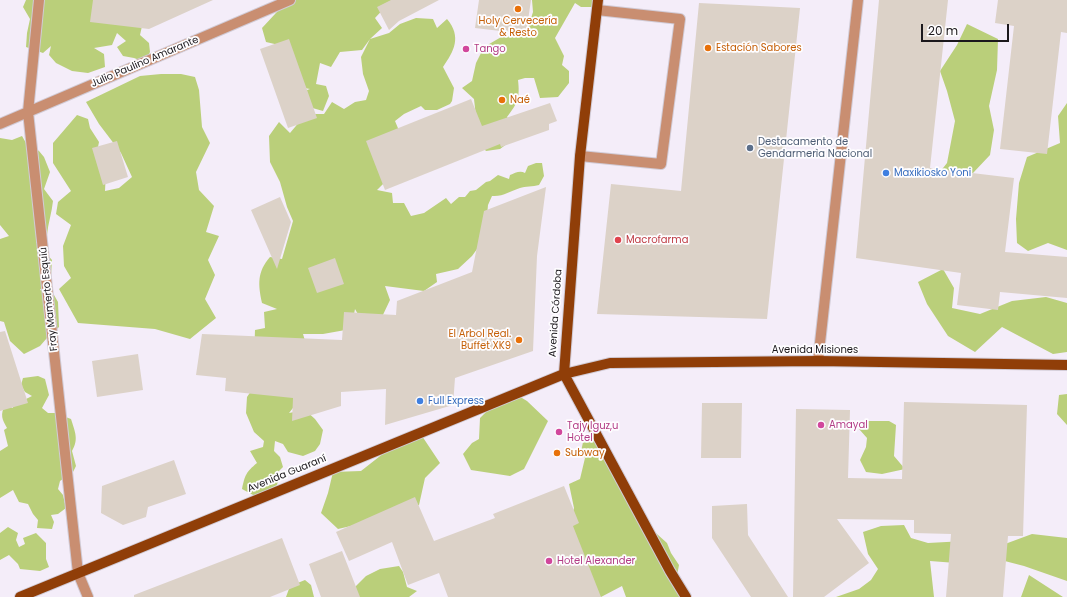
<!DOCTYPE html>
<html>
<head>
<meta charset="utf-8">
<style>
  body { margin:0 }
  #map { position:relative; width:1067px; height:597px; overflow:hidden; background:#f4edf9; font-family:Poppins,sans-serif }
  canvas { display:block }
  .scale { position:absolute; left:921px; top:24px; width:88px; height:18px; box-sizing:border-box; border:2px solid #1b181c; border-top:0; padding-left:5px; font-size:12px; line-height:14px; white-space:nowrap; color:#1b181c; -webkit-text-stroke:3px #fefdff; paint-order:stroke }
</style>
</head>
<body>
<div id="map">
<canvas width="1067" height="597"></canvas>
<div class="scale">20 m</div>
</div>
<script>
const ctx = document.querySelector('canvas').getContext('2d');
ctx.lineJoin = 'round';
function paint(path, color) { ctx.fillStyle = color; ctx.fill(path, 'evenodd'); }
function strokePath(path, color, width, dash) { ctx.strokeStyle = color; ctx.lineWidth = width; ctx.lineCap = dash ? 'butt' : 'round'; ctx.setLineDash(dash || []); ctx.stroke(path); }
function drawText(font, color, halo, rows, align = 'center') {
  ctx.font = font + ' Poppins,sans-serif'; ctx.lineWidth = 3.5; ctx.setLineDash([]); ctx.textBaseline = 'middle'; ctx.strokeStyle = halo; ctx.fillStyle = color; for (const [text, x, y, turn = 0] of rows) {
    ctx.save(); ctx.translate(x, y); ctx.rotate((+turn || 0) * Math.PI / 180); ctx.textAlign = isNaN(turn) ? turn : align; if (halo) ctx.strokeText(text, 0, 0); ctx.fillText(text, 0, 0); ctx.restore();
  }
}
paint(new Path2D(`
  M26 0H148L140 35 149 43 150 52 145 62 134 58 123 56 117 47 126 41 117 33 112 45 94 48 104 54 105 67 88 73 72 71 56 63 49 55 51 46 43 53 26 47 27 33 30 19 23 7Z
  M288 0H392L375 18 382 28 370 39 362 50 340 52 331 67 320 63 316 84 326 86 329 96 323 111 302 105 304 91 310 89 294 86 279 45 266 42 262 28Z
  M532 0H598L592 7H581L575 3 555 38 564 56 562 65 569 71V83L558 97 540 98 534 78H525L518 80C520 97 518 103 507 117L519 135 500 149 486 151 479 143 474 99 462 88 472 81 476 63 484 47 503 36H518L526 34 533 12Z
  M416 18 433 19 437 28 447 19C462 37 454 51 443 67L454 88 452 101 450 104 437 110H425L421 106 404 114 395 121 400 133 390 177 377 190 392 193 393 203H404L411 216 424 213 446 198 451 204 459 197H465L470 191 476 190 486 182 490 181 498 175 509 179 510 175C515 173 520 170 525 173L528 166 536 163H542L544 176 539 185C533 187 525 186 520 188 510 191 503 197 492 196L488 205 485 238 472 256 458 269 436 274 437 282 424 291 385 286 390 300 381 319 363 323 355 309 351 329 323 334H303L306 344 300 399 289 413 305 410 315 419 323 430 320 444 315 451 303 456 288 452 283 444 275 441 274 451 280 457 283 467 275 475 278 481 277 485 255 496 242 489C245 475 246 472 257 463L250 451 263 447 264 441 254 432 246 413 247 397 253 388 255 330 265 328 264 312 277 309 262 303C258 284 257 272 270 257L282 259 293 221 287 207 280 182 270 162 269 136 279 122 290 133 306 114H324L332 102 344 109 355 102 366 100 369 91 363 74 361 57 370 39 389 33 400 24Z
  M967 24 998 39 997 70 989 106 994 130 990 155 973 173 928 187 947 163 955 121 947 91 940 71 957 45Z
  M161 74H181L195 77 199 90 202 127 210 143 196 172 199 190 214 206 206 232 219 236 208 260 215 275 205 299 216 318 190 339 155 329 78 323 59 289 71 278 64 266 63 246 71 225 56 214 58 202 71 191 53 163V143L77 115 88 119 90 128 99 142 96 157 106 171 105 191 119 188 132 177 121 153 99 124 86 102 140 76Z
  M1067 103V250L1048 243 1028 251 1017 243 1016 219 1019 183 1027 157 1060 143 1058 116Z
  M22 136 26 143 39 151 44 157 50 172 44 189 53 201C52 212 48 223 47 235L36 242 52 260 51 276 40 290 54 295 58 302 59 327 47 338 40 346 24 354 10 341 4 322 0 321V239L9 236 0 225V138L12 140Z
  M943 269 954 288 952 308 980 314 1012 301 1046 297 1067 303V352L1053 354 1002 327 975 352 948 336 927 304 918 282Z
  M38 376 45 379 49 395 42 408 48 413H55L71 419C75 432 79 439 72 451L76 466 73 472 60 481 58 489 63 495 66 508 58 514 51 515 54 522 52 529 37 528 38 520 33 514 28 504 19 502 13 490 0 498V451L8 446 4 430 7 428C2 419 0 415 5 405L13 408 12 401 26 399 32 396 25 392 21 385 23 378Z
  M512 392 527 401 548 421 524 469 510 476 471 470 463 454 472 443 479 439 480 418 489 409Z
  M1067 394V425L1057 414 1059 395Z
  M864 421H889L896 425 894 456 905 469 882 474 866 472 860 460 866 447 867 438 859 429Z
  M594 435 638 517 667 543 671 553 679 565 676 581 686 597H626L622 586 601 597 537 536 571 518 574 508 569 484 580 479 585 458 581 452 583 442Z
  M422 436 440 463 425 478 419 505 381 519 338 529 321 513 328 493 333 472 361 471 389 449Z
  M904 525 911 538 928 543 965 541 1005 544 1032 534 1067 538V581L1024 566 997 559 969 564 930 561 934 597H836L859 589 871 580 878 569 868 554 863 532 881 526Z
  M8 527 18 533 16 540 19 547 25 544 23 538 36 533 46 543V559L49 567 40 571 20 569 18 564 9 555 0 560V533Z
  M399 566 403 572 407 587 417 591 409 597H345L366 576 380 569Z
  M1029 575 1063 597H1021Z
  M305 580 311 585 314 597H286L290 586Z`), '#bacf7a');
paint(new Path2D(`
  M93 0H213L149 29 90 22Z
  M391 0H439L399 21 389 30 377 7Z
  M479 0H531L526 34 475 28Z
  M879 0H948L930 168 1014 178 1005 252 1067 257V298L1000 292 998 310 957 305 961 273 856 258Z
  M998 0H1067V33L1061 32 1047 154 1000 149 1014 26 995 23Z
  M699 3 800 8 767 319 597 314 611 184 681 191Z
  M289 39 317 118 288 128 260 49Z
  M471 99 482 126 550 103 557 121 549 124V130L501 147 500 144 385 190 366 141Z
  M117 141 128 177 103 185 92 148Z
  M546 187 537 256 533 351 455 378 453 405 385 425 386 389 341 392V406L292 421 293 398 225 391 226 378 196 375 202 334 342 340 344 312 396 315 397 301 472 272 484 211Z
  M280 197 291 222 277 269 251 210Z
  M335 258 344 284 317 293 308 268Z
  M5 331 28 403 0 411V332Z
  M138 354 143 390 97 397 92 361Z
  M904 402 1027 405 1023 536H1008L1003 597H946L951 534 914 533V520L837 519 869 563 824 597H793L796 409 850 410 848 478 902 479Z
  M702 403H742L741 458H701Z
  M174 460 186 494 148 507 146 517 123 525 101 513 102 486Z
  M564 486 579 523 573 526 601 597H448L439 573 408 585 392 542 349 561 336 532 415 497 434 541 495 518 493 514Z
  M747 504 748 535 788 597H751L712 538V506Z
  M282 538 300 585 270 597H134V595Z
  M342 551 360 597H321L309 564Z`), '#dcd2c8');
const minor = new Path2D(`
  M39 0 28 112 78 573 88 597
  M0 124 290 0
  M580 156 661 164 680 19 597 10
  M818 361 858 0`);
const major = new Path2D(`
  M598 0 580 156 564 374 670 571 686 597
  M20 597 564 374 610 363 818 361 1067 365`);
strokePath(minor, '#d1cbd6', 12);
strokePath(major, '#d1cbd6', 12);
strokePath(minor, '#c98e71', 10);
strokePath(major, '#903e08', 10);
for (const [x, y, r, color] of [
  [518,9,4,"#e8710a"],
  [708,48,4,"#e8710a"],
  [466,49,4,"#d1479c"],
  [502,100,4,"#e8710a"],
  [750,148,4,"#5c6f8a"],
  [886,173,4,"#3f7fe0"],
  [618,240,4,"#e0444e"],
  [519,340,4,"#e8710a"],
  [420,401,4,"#3f7fe0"],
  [821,425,4,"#d1479c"],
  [559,432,4,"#d1479c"],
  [557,453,4,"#e8710a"],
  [549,561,4,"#d1479c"]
]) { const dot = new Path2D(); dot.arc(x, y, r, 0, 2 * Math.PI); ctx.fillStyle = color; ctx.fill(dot); strokePath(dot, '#fefdff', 1.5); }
drawText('10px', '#c56008', '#fefdff', [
  ["Holy Cervecería",518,21,"center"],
  ["& Resto",518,33,"center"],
  ["Estación Sabores",716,48],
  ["Naé",510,100],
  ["El Arbol Real.",511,334,"right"],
  ["Buffet XK9",511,346,"right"],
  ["Subway",565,453]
], 'left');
drawText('10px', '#b23c85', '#fefdff', [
  ["Tango",474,49],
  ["Amayal",829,425],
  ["Tajy Iguz,u",567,426],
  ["Hotel",567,438],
  ["Hotel Alexander",557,561]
], 'left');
drawText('10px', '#1b181c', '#fefdff', [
  ["Julio Paulino Amarante",145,62,-23],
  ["Fray Mamerto Esquiú",49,299,-96],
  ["Avenida Córdoba",556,313,-86],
  ["Avenida Misiones",815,350],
  ["Avenida Guaraní",287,474,-22]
]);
drawText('10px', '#4e5e75', '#fefdff', [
  ["Destacamento de",758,142],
  ["Gendarmerìa Nacional",758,154]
], 'left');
drawText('10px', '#366cbe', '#fefdff', [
  ["Maxikiosko Yoni",894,173],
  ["Full Express",428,401]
], 'left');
drawText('10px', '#be3a42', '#fefdff', [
  ["Macrofarma",626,240]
], 'left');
</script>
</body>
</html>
